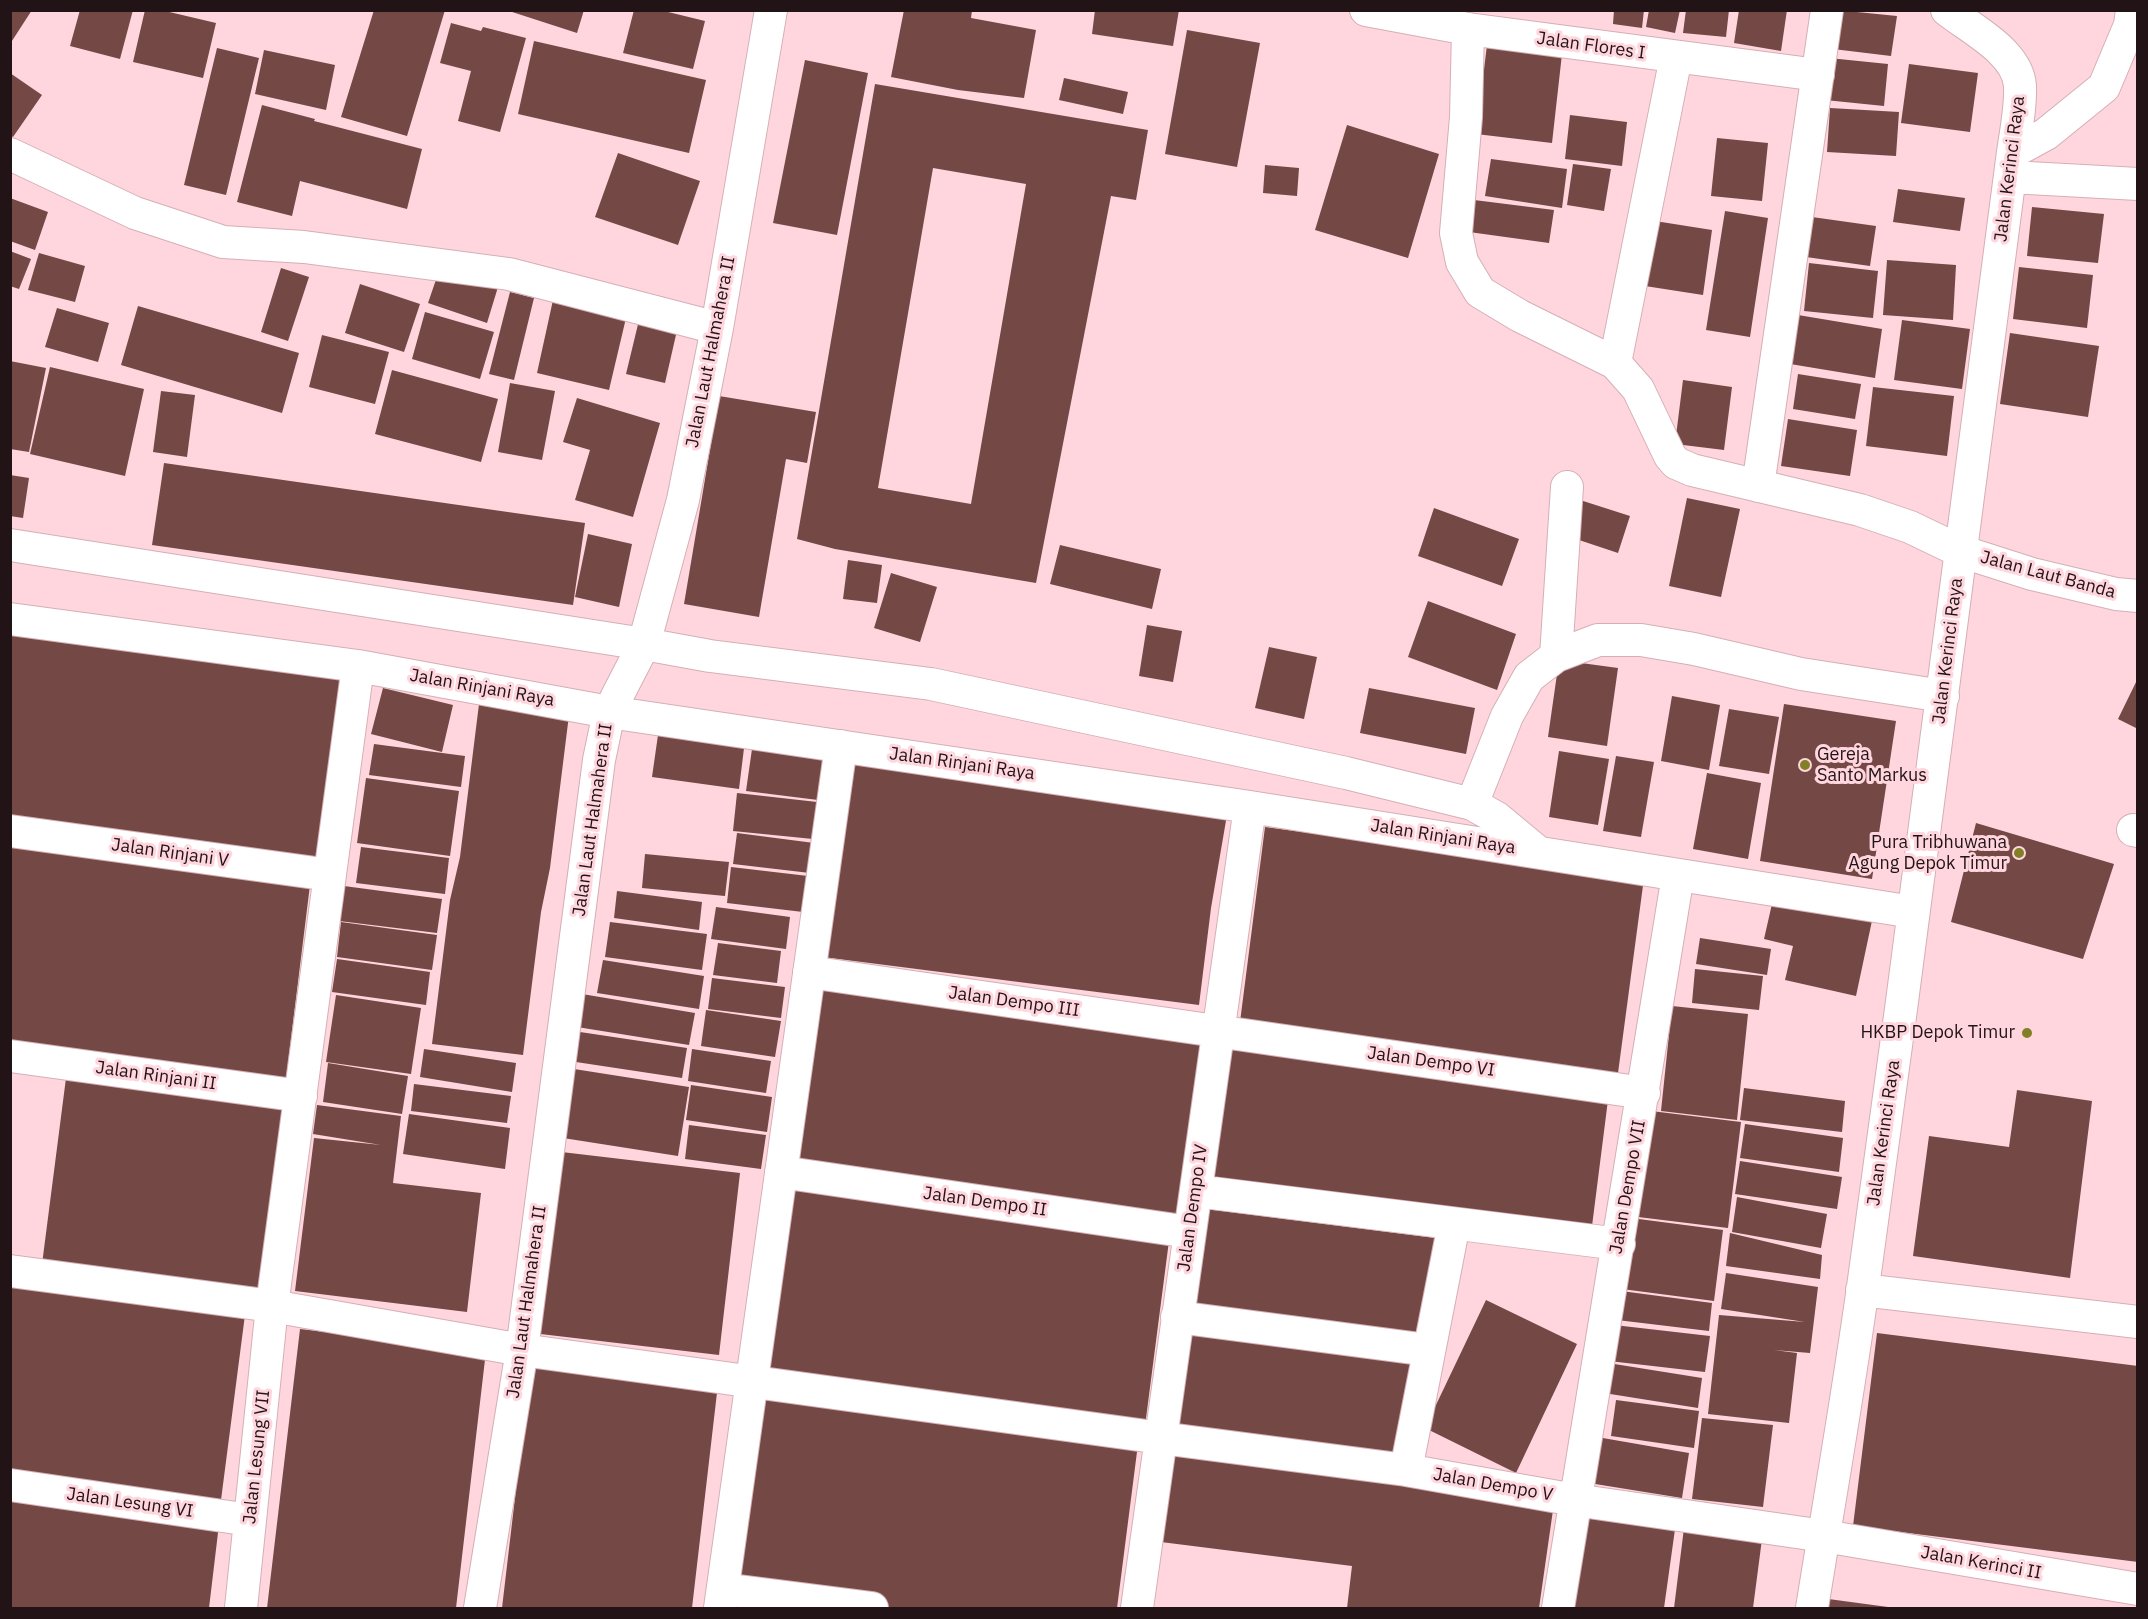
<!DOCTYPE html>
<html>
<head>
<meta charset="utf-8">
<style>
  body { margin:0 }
  #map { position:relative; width:2148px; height:1619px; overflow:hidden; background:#ffd6de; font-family:"IBM Plex Sans",sans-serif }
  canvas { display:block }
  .frame { position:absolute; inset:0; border:12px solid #211316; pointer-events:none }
</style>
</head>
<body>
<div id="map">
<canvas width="2148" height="1619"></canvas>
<div class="frame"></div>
</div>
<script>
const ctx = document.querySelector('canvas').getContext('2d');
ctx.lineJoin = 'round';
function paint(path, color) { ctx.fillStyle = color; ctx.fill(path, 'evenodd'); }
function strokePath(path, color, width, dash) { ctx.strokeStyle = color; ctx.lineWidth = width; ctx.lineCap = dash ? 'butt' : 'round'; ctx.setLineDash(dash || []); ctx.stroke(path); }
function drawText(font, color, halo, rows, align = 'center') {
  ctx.font = font + ' "IBM Plex Sans",sans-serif'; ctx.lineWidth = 6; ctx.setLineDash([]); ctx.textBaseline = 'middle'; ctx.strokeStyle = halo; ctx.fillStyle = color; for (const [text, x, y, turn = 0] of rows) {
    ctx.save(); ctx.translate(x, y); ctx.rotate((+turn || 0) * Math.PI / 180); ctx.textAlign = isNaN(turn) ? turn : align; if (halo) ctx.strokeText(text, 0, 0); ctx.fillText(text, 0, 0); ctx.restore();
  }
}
paint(new Path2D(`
  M10 10H32L10 44Z
  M80 10H133L120 59 70 46Z
  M145 10H161L216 23 203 78 133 62Z
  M374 10H445L407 136 341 117Z
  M506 10H584L577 33Z
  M634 10H660L705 21 693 69 623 53Z
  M904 10H972L971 18 1036 30 1024 98 958 90 891 77Z
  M1095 10H1179L1173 46 1092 34Z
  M1614 10H1644L1642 28 1613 24Z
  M1649 10H1680L1675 33 1646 27Z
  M1686 10H1729L1726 37 1683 33Z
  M1739 10H1787L1781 51 1734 43Z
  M1837 10 1897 16 1891 56 1833 49Z
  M451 23 481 31 483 27 526 38 500 132 458 121 471 71 440 63Z
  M1187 30 1260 43 1237 167 1165 154Z
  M534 41 706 80 689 153 518 114Z
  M1487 45 1562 54 1552 143 1476 134Z
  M217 48 259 58 226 195 184 185Z
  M264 50 335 65 326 110 255 94Z
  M1829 58 1888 64 1884 106 1825 100Z
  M805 60 868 73 837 235 773 223Z
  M1909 64 1978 73 1970 132 1901 123Z
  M10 73 42 95 13 137 10 135Z
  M1064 78 1128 92 1123 114 1059 100Z
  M875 84 1148 130 1136 200 1111 196 1036 583 835 549 797 539ZM933 168 1026 184 971 504 878 488Z
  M262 105 315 119 314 121 422 149 407 209 300 181 292 216 237 202Z
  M1830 108 1899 112 1896 156 1827 152Z
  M1570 115 1627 122 1622 166 1565 159Z
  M1347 125 1439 154 1408 258 1315 230Z
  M1717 138 1768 143 1762 201 1711 196Z
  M618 153 700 181 678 245 595 217Z
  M1491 159 1567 169 1562 208 1485 196Z
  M1573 164 1611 169 1604 211 1567 205Z
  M1265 165 1299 168 1297 196 1263 193Z
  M1898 189 1965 198 1960 231 1893 222Z
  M10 198 48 212 35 250 10 241Z
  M1474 200 1554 210 1549 243 1469 232Z
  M2032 207 2104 214 2098 263 2027 256Z
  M1725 211 1768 218 1750 337 1706 330Z
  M1812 217 1876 226 1870 266 1806 257Z
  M1655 221 1712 230 1703 295 1645 286Z
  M10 251 31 259 19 289 10 286Z
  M39 253 85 266 75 302 28 290Z
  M1887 260 1956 265 1953 320 1883 315Z
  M1809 263 1878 271 1873 318 1804 311Z
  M2019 267 2093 275 2087 328 2013 319Z
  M281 268 309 277 288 341 261 332Z
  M440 268 498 287 487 323 428 303Z
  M360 284 420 304 404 352 345 333Z
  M510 292 534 298 514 380 489 374Z
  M553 300 626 318 609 390 537 373Z
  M138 306 299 353 282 413 121 365Z
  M57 308 109 323 98 362 45 347Z
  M425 312 494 332 480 379 412 359Z
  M1792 314 1882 329 1875 378 1784 363Z
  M640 316 678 326 665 383 626 374Z
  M1902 320 1970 329 1962 389 1894 380Z
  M2010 333 2099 346 2088 417 2000 404Z
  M322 335 389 352 375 404 309 387Z
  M10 361 46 368 29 452 10 449Z
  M50 367 144 389 125 476 30 454Z
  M392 370 498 399 481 462 375 434Z
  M1798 374 1861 384 1855 419 1793 409Z
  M1683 380 1732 387 1724 450 1675 444Z
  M510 383 555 391 542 460 498 452Z
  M1873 387 1954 396 1947 456 1866 446Z
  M161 391 195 395 187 457 153 452Z
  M719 396 816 412 807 463 786 459 759 617 684 604Z
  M577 398 660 423 633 517 575 500 590 450 563 442Z
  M1788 419 1857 430 1850 476 1781 466Z
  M164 463 585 523 573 605 152 545Z
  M10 475 29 478 23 518 10 516Z
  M1687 498 1740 509 1721 597 1669 586Z
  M1580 500 1630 516 1618 553 1570 537Z
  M1434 508 1519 539 1502 586 1418 556Z
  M588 534 632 544 619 607 575 597Z
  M1060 545 1161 569 1152 609 1050 584Z
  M848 560 882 565 877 603 843 599Z
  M891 573 937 587 920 642 874 628Z
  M1428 601 1516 634 1497 690 1408 657Z
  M1147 625 1182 631 1173 682 1139 676Z
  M10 628 345 671 321 864 10 825Z
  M1269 647 1317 657 1304 719 1255 708Z
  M1559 660 1618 668 1607 746 1548 737Z
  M2138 678V729L2118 719Z
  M383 688 453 705 442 752 371 734Z
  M1369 688 1475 708 1466 754 1360 733Z
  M1672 696 1720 705 1709 770 1661 761Z
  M479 704 569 715 550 868 541 912 523 1055 432 1044 450 900 460 857Z
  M1784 704 1896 721 1872 879 1760 861Z
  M1729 709 1779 717 1769 774 1719 766Z
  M659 728 745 740 739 789 652 777Z
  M753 742 825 752 818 800 746 791Z
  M374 744 465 756 461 787 369 775Z
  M1559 751 1609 759 1598 825 1549 817Z
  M1616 756 1654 762 1641 837 1603 831Z
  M844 760 1228 809 1211 908 1199 1005 815 956Z
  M1707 773 1761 783 1748 859 1693 849Z
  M366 778 459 791 450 856 357 843Z
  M737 793 817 802 813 839 733 831Z
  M1976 823 2114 864 2083 959 1951 922Z
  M1265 827 1644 878 1618 1073 1240 1022Z
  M737 833 814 843 810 873 733 864Z
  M10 847 310 885 286 1079 10 1044Z
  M361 847 449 858 445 894 356 883Z
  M645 854 729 862 725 896 642 888Z
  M731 867 808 876 803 912 727 903Z
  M344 886 442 899 437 933 339 921Z
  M617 891 702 902 699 930 614 918Z
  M1774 895 1873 916 1856 996 1785 980 1793 946 1764 939Z
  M716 907 790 917 786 949 711 939Z
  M341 922 437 935 432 970 337 957Z
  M610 922 707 934 702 970 605 957Z
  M1700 938 1771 949 1767 975 1696 964Z
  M718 943 781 951 777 983 713 975Z
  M337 959 430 972 426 1005 332 992Z
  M603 960 704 976 699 1009 597 993Z
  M1695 969 1763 976 1759 1010 1692 1003Z
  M712 978 785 987 781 1018 708 1009Z
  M817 979 1206 1037 1177 1222 793 1173Z
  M582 994 695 1013 689 1045 577 1027Z
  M336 995 421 1008 411 1074 326 1062Z
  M1672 1006 1748 1014 1737 1120 1661 1111Z
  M706 1010 781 1021 775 1057 701 1046Z
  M580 1032 687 1048 682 1078 576 1062Z
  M1229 1045 1609 1092 1591 1234 1212 1187Z
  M424 1049 516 1063 512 1092 420 1077Z
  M692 1049 771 1061 766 1093 688 1081Z
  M328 1063 408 1076 402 1114 323 1102Z
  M574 1069 689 1087 678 1156 563 1138Z
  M66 1078 287 1106 263 1299 41 1272Z
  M414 1084 511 1096 507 1123 411 1111Z
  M691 1085 772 1097 767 1132 686 1120Z
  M1744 1088 1845 1101 1842 1132 1740 1120Z
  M2017 1090 2092 1101 2070 1278 1913 1256 1929 1136 2009 1147Z
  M317 1105 401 1116 393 1183 481 1193 467 1312 295 1291 314 1138 381 1145 313 1134Z
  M1643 1110 1741 1122 1728 1228 1630 1216Z
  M409 1114 510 1128 505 1169 403 1154Z
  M1745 1124 1843 1138 1839 1172 1740 1158Z
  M689 1125 766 1135 761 1169 685 1159Z
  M553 1151 740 1173 719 1355 532 1333Z
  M1740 1161 1842 1177 1837 1209 1735 1194Z
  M786 1183 1170 1233 1145 1426 761 1377Z
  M1737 1197 1827 1214 1821 1248 1732 1232Z
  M1205 1209 1443 1239 1426 1334 1192 1305Z
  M1631 1218 1723 1230 1714 1301 1622 1289Z
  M1730 1233 1822 1255 1820 1279 1726 1266Z
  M1726 1273 1818 1287 1810 1353 1774 1350 1797 1353 1789 1423 1708 1414 1719 1315 1805 1322 1721 1309Z
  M10 1277 246 1307 221 1500 10 1473Z
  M1621 1291 1712 1303 1709 1331 1617 1320Z
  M1486 1300 1577 1344 1516 1473 1425 1428Z
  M1614 1325 1710 1336 1705 1372 1609 1361Z
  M300 1329 486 1351 456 1608H267Z
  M1187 1331 1419 1360 1404 1457 1174 1428Z
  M1877 1333 2138 1366V1562L1853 1526Z
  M531 1362 718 1384 692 1608H502Z
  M1608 1363 1702 1378 1698 1408 1604 1393Z
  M753 1395 1138 1444 1117 1608H886L729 1589Z
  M1616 1400 1699 1411 1694 1448 1611 1436Z
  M1702 1418 1773 1425 1763 1507 1692 1499Z
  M1597 1437 1689 1453 1682 1498 1589 1483Z
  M1173 1448 1554 1503 1539 1608H1347L1352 1566 1153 1541Z
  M10 1490 220 1516 209 1608H10Z
  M1584 1511 1676 1522 1664 1608H1572Z
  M1684 1528 1762 1539 1753 1608H1674Z
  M1821 1598 1888 1607V1608H1819Z`), '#744844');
const street = new Path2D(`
  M1366 10 1468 29 1818 75
  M1468 29 1466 117 1456 233 1462 262 1480 292 1520 316 1615 363 1638 389 1670 456 1676 463 1692 470 1860 510 1910 527 1960 551 2032 574 2116 594 2138 596
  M2013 152 2046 134 2104 87 2130 25 2132 10
  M10 154 135 213 223 242 304 247 509 274 717 328
  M2010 177 2138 184
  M1615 363 1676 57
  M1758 486 1827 10
  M10 545 644 644 710 656 931 684 1346 773 1472 804 1497 818 1538 852
  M10 619 358 666 609 712 1250 807 1913 912
  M1556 656 1567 487
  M1472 804 1507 716 1529 677 1556 656 1598 640H1641L1694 649 1801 674 1943 696
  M2133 830 2138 831
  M10 831 330 875
  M809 972 1644 1093
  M10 1056 301 1096
  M781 1172 1189 1232
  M1196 1191 1619 1244
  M10 1271 272 1306 522 1350 1161 1438 1406 1470 1575 1500 1824 1536 2138 1589
  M1862 1290 2138 1322
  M1177 1317 1428 1350
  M1406 1470 1454 1224
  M10 1485 250 1520
  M723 1589 872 1608
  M241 1608 272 1306 358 666
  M480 1608 522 1350 599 760 609 712 644 644 683 500 717 328 771 10
  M720 1608 841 746
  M1137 1608 1250 807
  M1558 1608 1678 875
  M1812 1608C1829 1502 1848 1395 1863 1287 1916 909 1963 530 2013 152 2016 131 2021 107 2020 86 2018 52 1971 29 1947 10`);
strokePath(street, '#d5afb6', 34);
strokePath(street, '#fff', 32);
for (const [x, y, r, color] of [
  [1805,765,6,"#837f26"],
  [2019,853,6,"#837f26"],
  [2027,1033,6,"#837f26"]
]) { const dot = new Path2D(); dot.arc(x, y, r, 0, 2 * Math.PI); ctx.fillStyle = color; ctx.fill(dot); strokePath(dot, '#ffd6de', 2); }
drawText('18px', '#211316', '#ffd6de', [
  ["Jalan Flores I",1591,46,8],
  ["Jalan Kerinci Raya",2010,169,-83],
  ["Jalan Laut Halmahera II",711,352,-79],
  ["Jalan Laut Banda",2048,575,15],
  ["Jalan Kerinci Raya",1948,651,-83],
  ["Jalan Rinjani Raya",482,688,10],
  ["Jalan Rinjani Raya",962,764,8],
  ["Jalan Laut Halmahera II",593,820,-82],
  ["Jalan Rinjani Raya",1443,837,9],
  ["Jalan Rinjani V",170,853,8],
  ["Jalan Dempo III",1014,1002,8],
  ["Jalan Dempo VI",1431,1062,8],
  ["Jalan Rinjani II",156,1076,8],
  ["Jalan Kerinci Raya",1884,1133,-82],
  ["Jalan Dempo VII",1628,1187,-80],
  ["Jalan Dempo II",985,1202,8],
  ["Jalan Dempo IV",1193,1208,-82],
  ["Jalan Laut Halmahera II",527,1302,-82],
  ["Jalan Lesung VII",257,1457,-84],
  ["Jalan Dempo V",1493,1485,10],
  ["Jalan Lesung VI",130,1503,8],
  ["Jalan Kerinci II",1981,1563,10]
]);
drawText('18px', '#211316', '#ffd6de', [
  ["Gereja",1817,755,"left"],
  ["Santo Markus",1817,776,"left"],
  ["Pura Tribhuwana",2007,843],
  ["Agung Depok Timur",2007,864],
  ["HKBP Depok Timur",2015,1033]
], 'right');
</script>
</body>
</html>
